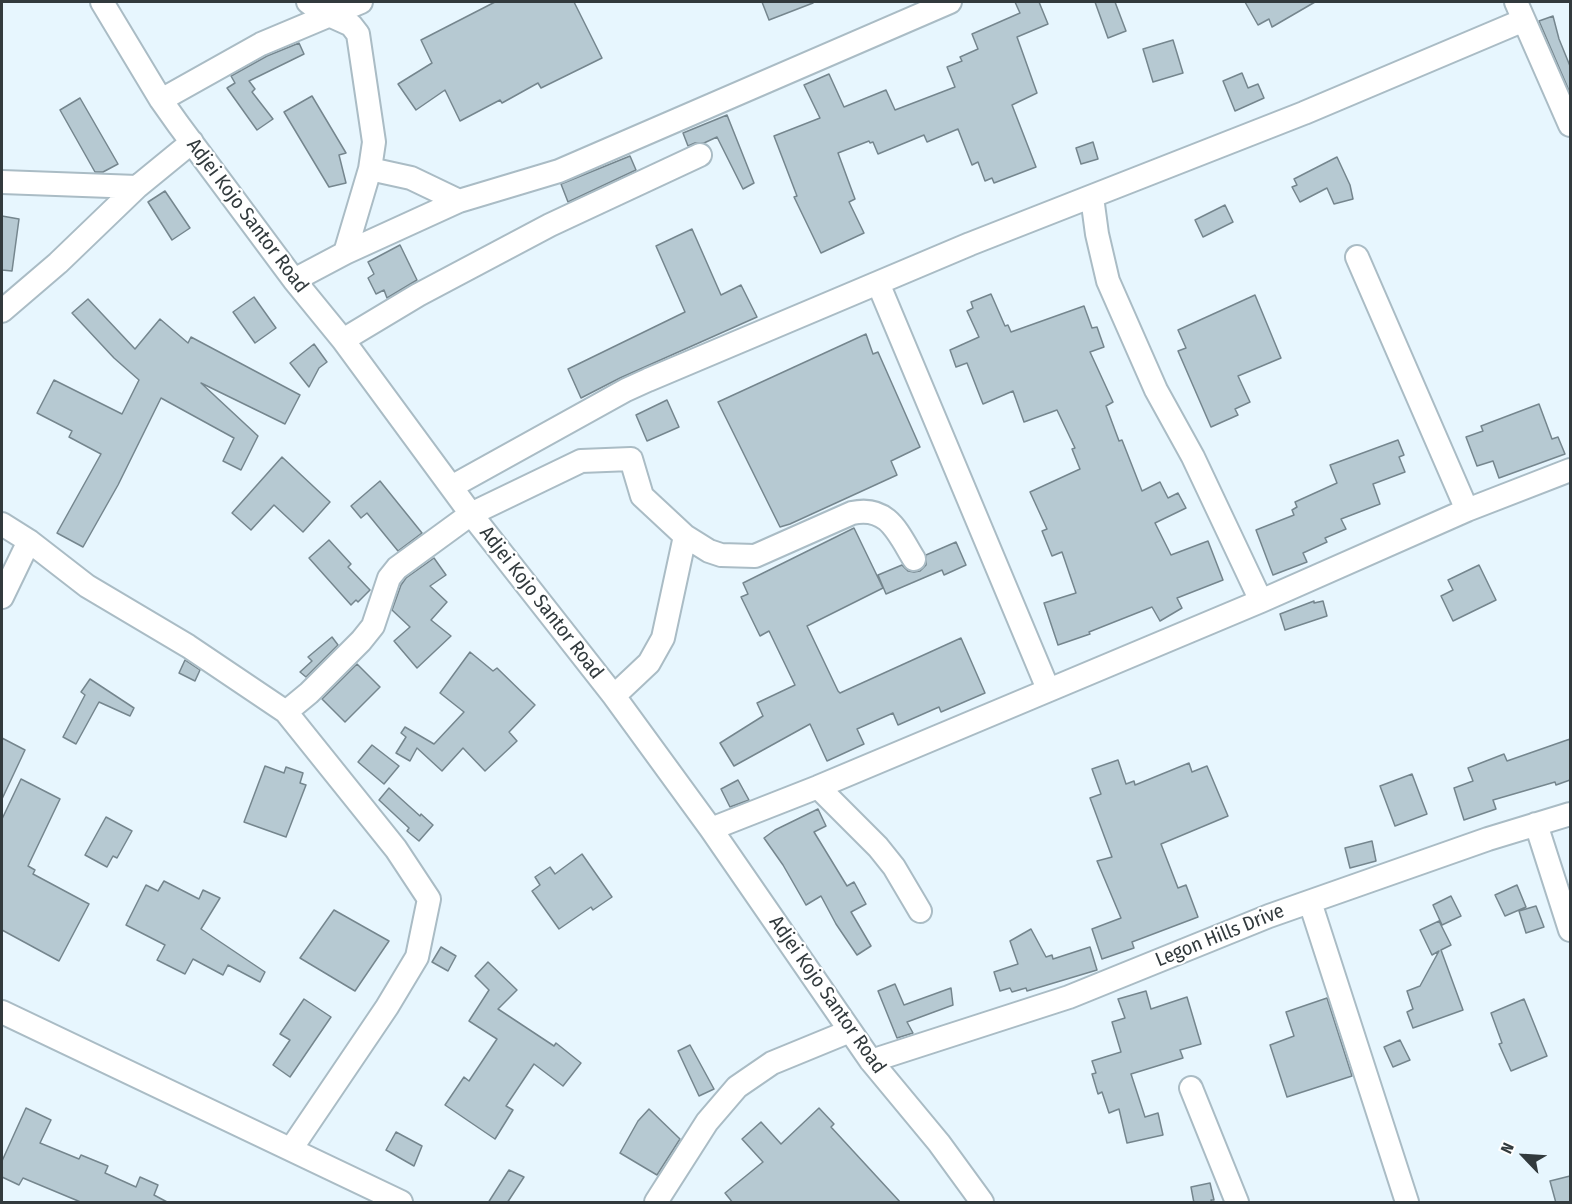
<!DOCTYPE html>
<html>
<head>
<meta charset="utf-8">
<style>
  body { margin:0 }
  #map { position:relative; width:1572px; height:1204px; overflow:hidden; background:#e7f6fe; font-family:"Fira Sans Condensed",sans-serif }
  canvas { display:block }
  .frame { position:absolute; inset:0; border:3px solid #323a3d; pointer-events:none }
  .north { position:absolute; left:1494px; top:1126px; width:60px; height:60px; -webkit-text-stroke:4px #fff; paint-order:stroke; rotate:295deg; font-size:16px; font-weight:700; line-height:24px; text-align:center; color:#323a3d }
  .north::after { content:''; display:block; margin:auto; width:21px; height:27px; background:#323a3d; clip-path:polygon(50% 0,100% 100%,50% 72%,0 100%) }
</style>
</head>
<body>
<div id="map">
<canvas width="1572" height="1204"></canvas>
<div class="frame"></div>
<div class="north">N</div>
</div>
<script>
const ctx = document.querySelector('canvas').getContext('2d');
ctx.lineJoin = 'round';
function paint(path, color) { ctx.fillStyle = color; ctx.fill(path, 'evenodd'); }
function strokePath(path, color, width, dash) { ctx.strokeStyle = color; ctx.lineWidth = width; ctx.lineCap = dash ? 'butt' : 'round'; ctx.setLineDash(dash || []); ctx.stroke(path); }
function drawText(font, color, halo, rows, align = 'center') {
  ctx.font = font + ' "Fira Sans Condensed",sans-serif'; ctx.lineWidth = 4.5; ctx.setLineDash([]); ctx.textBaseline = 'middle'; ctx.strokeStyle = halo; ctx.fillStyle = color; for (const [text, x, y, turn = 0] of rows) {
    ctx.save(); ctx.translate(x, y); ctx.rotate((+turn || 0) * Math.PI / 180); ctx.textAlign = isNaN(turn) ? turn : align; if (halo) ctx.strokeText(text, 0, 0); ctx.fillText(text, 0, 0); ctx.restore();
  }
}
const building = new Path2D(`
  M495 2H574L602 58 541 88 538 83 502 103 500 100 460 121 445 90 416 110 398 84 432 63 421 40Z
  M762 2H813V3L769 20Z
  M1015 2H1039L1048 24 1017 37 1037 93 1012 105 1036 167 994 183 992 178 985 181 978 162 972 165 958 129 927 142 924 135 878 154 873 142 870 143 869 141 838 153 855 199 849 202 864 233 821 253 794 197 797 196 774 136 820 118 804 85 829 74 844 107 886 90 895 110 955 87 947 67 962 61 960 57 978 49 972 34 1020 13Z
  M1095 2H1115L1126 31 1108 38Z
  M1245 2H1315L1272 27 1269 19 1258 25Z
  M1553 16 1559 39 1570 66V93L1539 21Z
  M1173 40 1183 73 1153 82 1143 49Z
  M299 43 304 54 249 81 255 89 252 92 273 119 257 130 227 88 235 83 231 76 267 56Z
  M1242 73 1248 88 1258 84 1264 98 1235 111 1223 81Z
  M312 96 346 153 339 155 346 183 329 187 284 112Z
  M80 98 118 164 103 172H95L60 110Z
  M727 115 754 183 743 189 717 137 704 143H695L688 146 683 133Z
  M1093 142 1098 159 1081 164 1076 148Z
  M630 156 636 170 568 202 561 184Z
  M1337 157 1350 185 1353 199 1334 204 1327 188 1300 202 1292 187 1297 185 1294 179Z
  M165 191 190 228 172 240 148 202Z
  M1225 205 1233 222 1203 237 1195 220Z
  M2 216 19 219 12 271 2 270Z
  M692 229 721 295 741 285 757 317 620 378 581 398 568 369 685 312 656 246Z
  M400 245 417 280 387 298 384 290 376 294 368 278 374 274 368 262Z
  M991 294 1005 326 1008 325 1011 332 1084 306 1092 328 1097 327 1104 347 1090 352 1113 402 1106 406 1119 441 1122 440 1142 491 1160 482 1168 498 1178 493 1186 508 1155 523 1171 555 1208 541 1223 580 1177 598 1182 608 1160 621 1152 607 1089 632 1090 634 1058 645 1044 603 1076 593 1062 552 1052 556 1042 531 1047 529 1030 492 1080 469 1072 449 1075 448 1057 410 1024 422 1013 391 983 404 967 363 956 367 950 350 979 337 967 311 973 308 971 302Z
  M1255 295 1281 358 1238 376 1250 402 1235 409 1238 415 1211 427 1178 351 1186 348 1178 330Z
  M254 297 276 328 255 343 233 312Z
  M88 299 135 349 160 319 188 343 191 337 300 395 285 424 201 383 258 436 241 470 223 461 234 438 161 398 118 485 83 547 57 533 101 454 69 437 72 431 37 413 54 380 122 414 139 380 114 358 72 313Z
  M866 334 873 354 878 352 920 447 891 461 897 475 790 524 780 527 718 402Z
  M314 344 327 362 319 368 309 387 290 363Z
  M667 400 679 427 647 441 636 415Z
  M1539 404 1552 439 1558 437 1565 454 1499 478 1493 461 1477 466 1466 437 1483 431 1481 426Z
  M1398 440 1404 455 1399 457 1405 472 1373 484 1380 504 1341 519 1346 529 1325 538 1327 542 1303 553 1307 562 1273 575 1256 530 1294 515 1292 510 1297 507 1295 502 1337 483 1330 465Z
  M282 457 330 502 303 532 274 505 251 530 232 513Z
  M380 481 422 533 398 551 367 513 361 518 351 506Z
  M854 528 883 588 807 626 838 691 840 693 961 638 985 693 941 712 939 707 898 725 893 713 857 729 864 744 827 761 810 724 734 766 720 743 763 716 757 703 795 685 769 631 760 636 741 597 748 594 743 583Z
  M329 540 351 564 348 567 370 590 358 602 356 600 351 605 309 558Z
  M956 542 966 565 944 575 942 570 886 594 878 575 902 565 908 571 914 572 920 571 926 565V555Z
  M434 558 446 575 430 586 447 602 431 620 451 636 417 668 394 641 410 627 392 610 401 585 406 578Z
  M1479 565 1496 600 1453 621 1441 596 1453 590 1448 580Z
  M1314 601V603L1323 601 1327 616 1285 630 1280 614Z
  M332 637 338 645 306 677 300 672 312 661 308 657Z
  M470 652 493 671 497 668 535 705 509 732 517 741 485 771 463 748 442 771 417 748 410 761 396 753 406 737 401 733 405 727 434 744 464 712 440 693Z
  M185 660 200 670 195 681 179 673Z
  M357 664 380 687 345 722 322 699Z
  M90 679 134 708 130 716 99 702 76 744 63 737 85 695 81 692Z
  M2 738 25 750 2 799Z
  M1570 739V780L1556 785 1555 782 1493 800 1496 809 1464 820 1454 788 1473 781 1468 768 1504 754 1507 761Z
  M372 745 399 766 384 784 358 762Z
  M1118 760 1126 784 1134 781 1135 785 1189 763 1192 772 1207 766 1228 816 1161 844 1178 888 1186 885 1198 917 1132 942 1134 948 1102 959 1092 929 1121 918 1097 861 1112 857 1090 798 1101 794 1092 769Z
  M265 766 284 773 286 767 303 773 300 783 306 785 286 837 244 822Z
  M1412 774 1427 814 1395 826 1380 786Z
  M21 779 60 799 28 866 35 870 33 874 89 904 59 961 2 930V819Z
  M738 780 749 800 730 807 721 789Z
  M389 788 420 816 421 814 433 825 419 841 407 831 409 828 379 800Z
  M818 809 826 826 814 832 847 886 854 882 866 904 851 912 871 946 857 955 836 924 821 896 806 905 783 865 764 838 775 830Z
  M106 817 132 831 117 858 113 856 107 867 85 855Z
  M1372 841 1376 861 1350 868 1345 848Z
  M582 854 612 897 593 910 591 907 559 929 532 891 540 885 535 877 550 867 555 874Z
  M164 881 199 899 203 890 220 898 201 929 265 972 260 982 228 965 223 975 193 959 185 974 157 960 165 945 126 925 146 885 158 891Z
  M1517 885 1526 907 1505 916 1495 895Z
  M1451 896 1461 916 1442 925 1433 905Z
  M1536 906 1544 927 1526 933 1519 911Z
  M334 910 389 941 355 991 300 958Z
  M1439 921 1451 945 1441 950 1463 1010 1413 1028 1407 1012 1413 1009 1407 991 1420 986 1439 951 1432 955 1420 930Z
  M1031 929 1046 957 1052 955 1053 959 1090 947 1097 970 1027 991 1026 988 1012 992 1010 988 1000 991 994 972 1018 964 1010 941Z
  M441 947 456 956 448 971 432 962Z
  M488 962 517 990 498 1009 554 1046 556 1043 581 1063 563 1086 534 1064 506 1106 513 1110 495 1139 445 1105 464 1077 469 1081 497 1039 469 1021 489 990 475 976Z
  M895 984 904 1005 951 988 953 1005 907 1022 913 1033 897 1038 878 991Z
  M1146 991 1151 1009 1187 997 1201 1044 1180 1050 1183 1058 1131 1074 1145 1117 1158 1113 1163 1135 1127 1143 1119 1109 1109 1113 1102 1092 1098 1094 1092 1074 1096 1073 1092 1061 1121 1052 1112 1022 1125 1018 1118 999Z
  M1327 998 1352 1076 1287 1097 1270 1045 1294 1036 1286 1012Z
  M304 999 331 1017 290 1077 273 1065 290 1040 280 1034Z
  M1524 999 1547 1056 1511 1071 1499 1044 1502 1043 1491 1013Z
  M1400 1040 1410 1060 1393 1067 1384 1047Z
  M690 1045 714 1089 699 1096 678 1051Z
  M26 1108 51 1120 40 1143 79 1159 81 1155 108 1166 105 1173 136 1187 140 1177 158 1185 154 1195 169 1203H83L23 1178 19 1185 2 1177V1161Z
  M819 1108 834 1124 831 1127 901 1203H733L725 1193 763 1162 742 1139 761 1122 781 1144Z
  M649 1109 680 1139 657 1175 620 1153 638 1121Z
  M396 1132 422 1146 414 1166 386 1150Z
  M509 1170 524 1177 507 1203H488Z
  M1570 1176V1203H1556L1550 1181Z
  M1210 1183 1214 1200H1211L1212 1203H1194L1191 1187Z`);
paint(building, '#b6c9d2');
strokePath(building, '#75868e', 1.5);
const minor = new Path2D(`
  M102 2 161 100 178 124 294 280 343 340 471 514 614 696 711 829 871 1061 939 1143 982 1202
  M308 2 320 11 351 25 358 34 374 142 370 169 411 178 459 201
  M1516 2 1570 125
  M161 100 261 44 361 2
  M2 182 137 187
  M1092 197 1097 234 1108 281 1156 390 1193 457 1261 601
  M345 253 370 169
  M1357 257 1467 510
  M294 280 345 253 459 201 559 171 950 2
  M878 283 1048 689
  M2 311 58 263 137 187 192 142
  M343 340 418 295 550 225 700 155
  M451 487 626 390 648 380 970 244 1304 113 1524 20
  M2 524 29 541 87 586 188 646 286 712 309 693 361 641 373 626 389 578 397 568 471 514 581 461 631 459 642 496 685 536 709 551 721 555 755 556 852 513C888 505 898 533 914 559
  M2 597 29 541
  M614 696 649 663 663 638 685 536
  M286 712 396 849 429 899 417 957 387 1007 291 1149
  M818 787 878 847 894 867 920 911
  M1536 824 1570 930
  M711 829 818 787 1261 601 1467 510 1570 470
  M1310 902 1407 1202
  M2 1012 401 1202
  M871 1061 1069 997 1269 916 1488 839 1570 814
  M1191 1088 1237 1202
  M656 1202 707 1122 737 1087 772 1063 850 1031`);
strokePath(minor, '#aabcc5', 26);
strokePath(minor, '#fff', 22);
drawText('20px', '#323a3d', '#fff', [
  ["Adjei Kojo Santor Road",247,216,53],
  ["Adjei Kojo Santor Road",541,603,52],
  ["Legon Hills Drive",1220,936,-22],
  ["Adjei Kojo Santor Road",827,995,55]
]);
</script>
</body>
</html>
